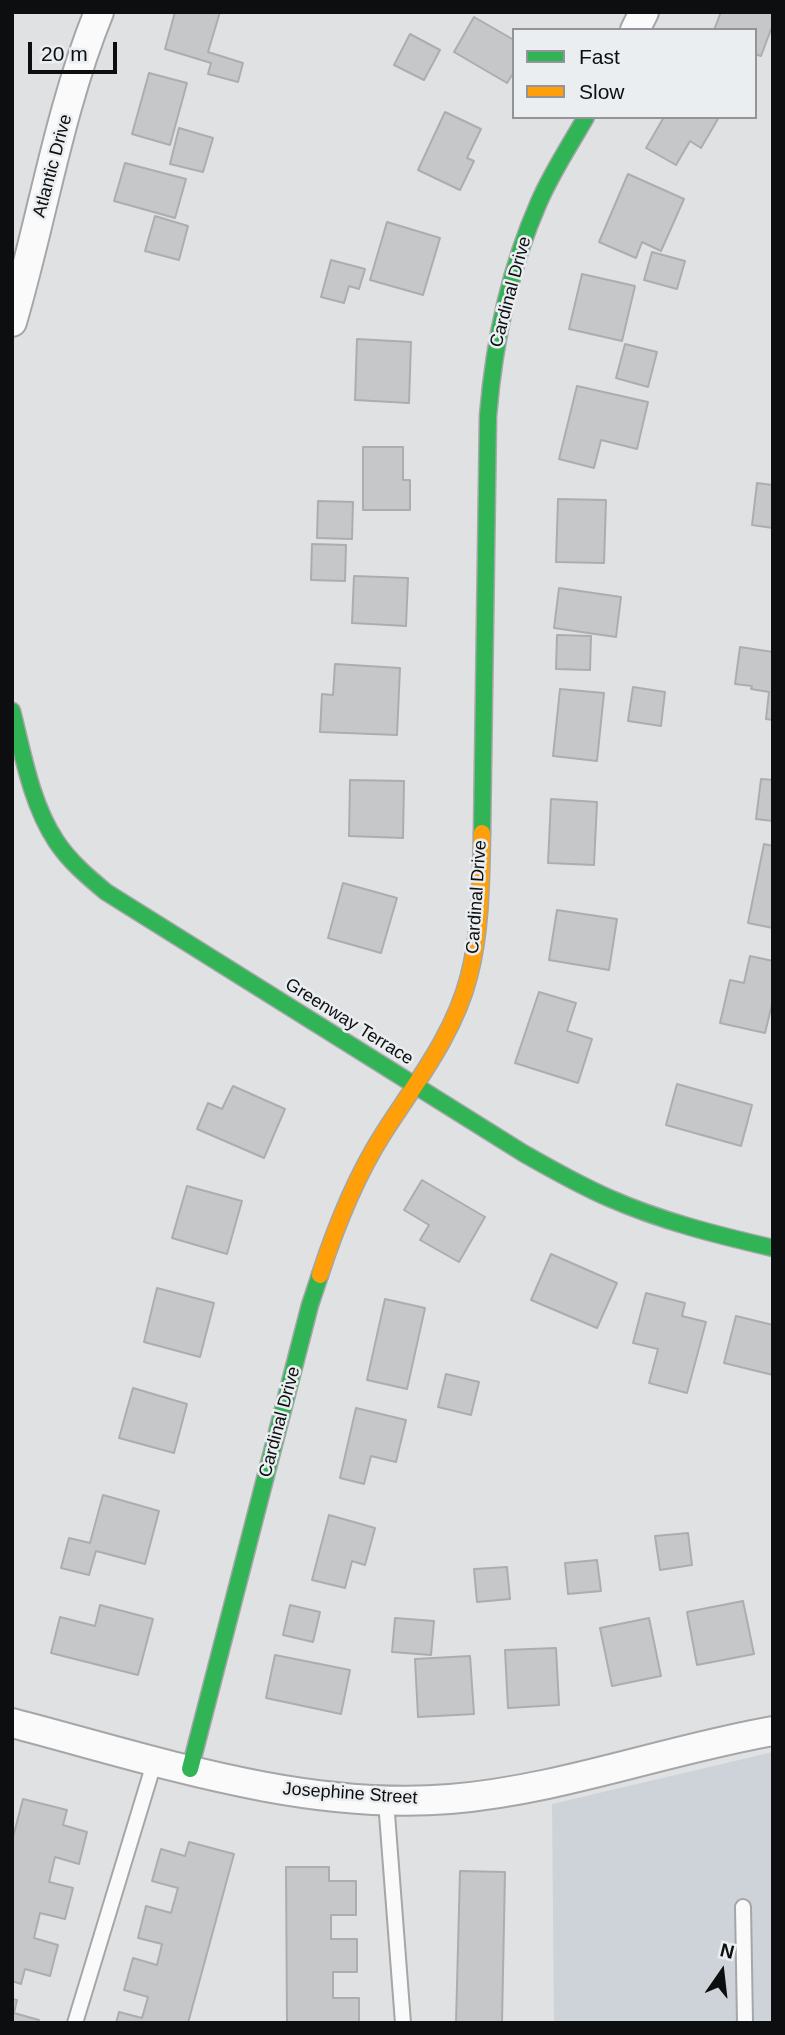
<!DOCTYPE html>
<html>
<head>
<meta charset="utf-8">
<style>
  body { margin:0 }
  #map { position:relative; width:785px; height:2035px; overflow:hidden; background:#dfe1e3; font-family:Helvetica,sans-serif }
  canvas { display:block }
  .frame { position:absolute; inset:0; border:14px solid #0d0e0f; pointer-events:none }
  .legend { position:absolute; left:512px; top:28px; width:245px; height:91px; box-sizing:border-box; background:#ebeef1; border:2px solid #929497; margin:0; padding:9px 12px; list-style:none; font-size:21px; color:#0d0e0f }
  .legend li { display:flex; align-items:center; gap:14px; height:35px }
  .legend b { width:35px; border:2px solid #929497 }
  .north { position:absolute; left:687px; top:1937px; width:70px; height:70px; -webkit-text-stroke:5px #ebeef1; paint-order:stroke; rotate:14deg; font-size:19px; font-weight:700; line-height:28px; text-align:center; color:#0d0e0f }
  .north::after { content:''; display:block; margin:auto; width:24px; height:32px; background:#0d0e0f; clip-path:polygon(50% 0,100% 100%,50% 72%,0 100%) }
  .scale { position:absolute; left:28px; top:42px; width:89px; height:32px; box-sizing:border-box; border:4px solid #0d0e0f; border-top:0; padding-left:9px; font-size:21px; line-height:24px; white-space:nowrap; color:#0d0e0f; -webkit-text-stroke:5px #ebeef1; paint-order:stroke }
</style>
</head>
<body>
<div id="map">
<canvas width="785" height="2035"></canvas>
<div class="frame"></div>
<ul class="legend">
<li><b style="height:9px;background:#30b455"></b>Fast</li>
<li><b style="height:9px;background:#ff9f0a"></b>Slow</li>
</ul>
<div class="north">N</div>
<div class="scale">20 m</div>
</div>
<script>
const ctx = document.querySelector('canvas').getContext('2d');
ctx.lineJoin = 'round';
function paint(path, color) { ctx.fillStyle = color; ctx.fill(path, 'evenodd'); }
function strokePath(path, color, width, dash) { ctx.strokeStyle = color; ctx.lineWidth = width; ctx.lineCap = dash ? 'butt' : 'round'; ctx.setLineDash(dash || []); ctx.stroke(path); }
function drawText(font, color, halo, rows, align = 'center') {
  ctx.font = font + ' Helvetica,sans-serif'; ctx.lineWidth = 5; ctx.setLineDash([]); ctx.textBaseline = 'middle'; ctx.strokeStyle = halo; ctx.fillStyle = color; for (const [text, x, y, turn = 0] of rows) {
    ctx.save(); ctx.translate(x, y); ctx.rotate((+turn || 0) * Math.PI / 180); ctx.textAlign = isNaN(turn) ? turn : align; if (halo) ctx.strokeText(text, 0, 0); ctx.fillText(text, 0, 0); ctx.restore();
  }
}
paint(new Path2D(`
  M773 1752V2023H554L552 1804Z`), '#ced3d9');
const building = new Path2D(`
  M175 12H220L208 52 243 63 238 82 208 74 211 63 165 49Z
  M721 12H773V24L761 56 755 54V30H714Z
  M474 17 514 40V72L507 83 454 52Z
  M410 34 440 50 424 80 394 65Z
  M149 73 187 83 170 145 132 134Z
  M445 112 481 129 467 158 474 161 460 190 418 170Z
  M664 117H719L701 148 690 141 676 165 646 148Z
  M179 128 213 138 203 172 170 164Z
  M125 163 186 179 175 218 114 201Z
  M628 174 684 199 661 251 642 242 636 258 599 242Z
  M155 216 188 226 179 260 145 251Z
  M387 222 440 238 423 295 370 280Z
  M652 252 685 261 677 289 644 280Z
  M331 260 365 269 359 289 349 286 344 303 321 297Z
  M582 274 635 286 622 341 569 329Z
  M357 339 411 342 409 403 355 400Z
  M625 344 657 352 648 387 616 378Z
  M577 386 648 402 637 449 601 440 594 468 559 459Z
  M363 447H403V480H410V510H363Z
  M757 483 773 485V528L752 525Z
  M558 499 606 500 604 563 556 562Z
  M318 501 353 502 352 539 317 538Z
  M312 544 346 545 345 581 311 580Z
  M354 576 408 578 406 626 352 623Z
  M559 588 621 597 616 637 554 628Z
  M557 635 591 636 590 670 556 669Z
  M740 647 773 652V720L766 719 769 692 751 689 752 686 735 684Z
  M335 664 400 668 397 735 320 732 322 694 333 695Z
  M633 687 665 692 661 726 628 721Z
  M560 689 604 693 597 761 553 756Z
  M761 779 773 780V821L756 819Z
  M350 780 404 781 403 838 349 836Z
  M551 799 597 802 594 865 548 863Z
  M764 844 773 846V928L748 923Z
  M343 883 397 898 381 953 328 938Z
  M557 910 617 919 609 970 549 960Z
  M750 956 773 961V1000L765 1033 720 1023 730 980 744 983Z
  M539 992 576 1003 567 1031 592 1039 578 1083 515 1063Z
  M677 1084 752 1105 741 1146 666 1125Z
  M233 1086 285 1109 264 1158 197 1129 208 1103 222 1109Z
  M422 1180 485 1217 459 1262 420 1240 429 1225 404 1210Z
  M187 1186 242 1201 227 1254 172 1238Z
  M551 1254 617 1283 597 1328 531 1300Z
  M157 1288 214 1303 200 1357 144 1342Z
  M646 1293 685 1303 682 1316 706 1322 687 1393 649 1383 658 1349 633 1343Z
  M385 1299 425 1308 407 1389 367 1380Z
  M736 1316 773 1325V1375L724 1363Z
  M446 1374 479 1382 471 1415 438 1407Z
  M133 1388 187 1404 174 1453 119 1438Z
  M356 1408 406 1420 396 1462 371 1456 364 1484 340 1478Z
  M103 1495 159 1511 145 1564 96 1551 89 1575 61 1568 69 1538 90 1543Z
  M329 1515 375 1528 365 1565 352 1561 345 1588 312 1580Z
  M688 1533 692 1565 660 1570 655 1536Z
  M597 1560 601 1591 568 1594 565 1563Z
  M507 1567 510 1599 477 1602 474 1569Z
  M743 1601 754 1654 697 1665 687 1612Z
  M100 1605 153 1619 138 1675 51 1653 60 1617 95 1626Z
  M290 1605 320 1612 313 1642 283 1635Z
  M395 1618 434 1621 431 1655 392 1652Z
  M649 1618 661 1676 612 1686 600 1628Z
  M556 1648 559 1705 508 1708 505 1650Z
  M275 1655 350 1670 341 1714 266 1698Z
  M470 1656 474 1714 418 1717 415 1659Z
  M23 1799 67 1810 63 1825 87 1832 79 1864 55 1857 49 1882 73 1888 65 1919 40 1913 34 1938 58 1945 50 1976 25 1969 21 1984 12 1981V1841Z
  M189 1842 234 1854 188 2023H116L119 2012 142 2018 148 1997 124 1990 133 1958 157 1965 162 1944 138 1938 146 1906 171 1913 178 1888 152 1881 161 1849 185 1856Z
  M286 1867H329V1881H356V1915H331V1939H357V1972H333V1998H359V2023H287Z
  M460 1871 505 1872 502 2023H456Z
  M12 1999 17 2000 14 2013 39 2020 38 2023H12Z`);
paint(building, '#c6c7c9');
strokePath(building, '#acadae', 2);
const lane = new Path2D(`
  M386 1801 403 2023
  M743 1907 745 2023
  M75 2023 155 1760`);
const street = new Path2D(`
  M635 30 644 12
  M12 322C42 220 59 110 99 12
  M12 1723C154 1760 302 1811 450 1799 560 1790 665 1750 773 1731`);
const fast = new Path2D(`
  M12 711C23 754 31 803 56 841 69 861 88 877 106 892L523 1153C551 1169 579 1185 609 1198 661 1221 717 1235 773 1248
  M482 833 488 416C494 342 509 270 539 202 552 172 570 145 586 117
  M190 1769 310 1305 320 1275`);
const slow = new Path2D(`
  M320 1275C336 1226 355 1178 383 1134 415 1084 454 1035 469 976 481 930 481 880 482 833`);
strokePath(lane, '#a5a6a8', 18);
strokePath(street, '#a5a6a8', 32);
strokePath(fast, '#a5a6a8', 19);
strokePath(slow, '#a5a6a8', 19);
strokePath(lane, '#fafafb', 14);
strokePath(street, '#fafafb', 28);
strokePath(fast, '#30b455', 16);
strokePath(slow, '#ff9f0a', 16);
drawText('18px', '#0d0e0f', '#ebeef1', [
  ["Atlantic Drive",53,166,-75],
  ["Cardinal Drive",511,292,-75],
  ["Cardinal Drive",477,897,-86],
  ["Greenway Terrace",349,1022,32],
  ["Cardinal Drive",280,1422,-75],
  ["Josephine Street",350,1794,4]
]);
</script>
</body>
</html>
